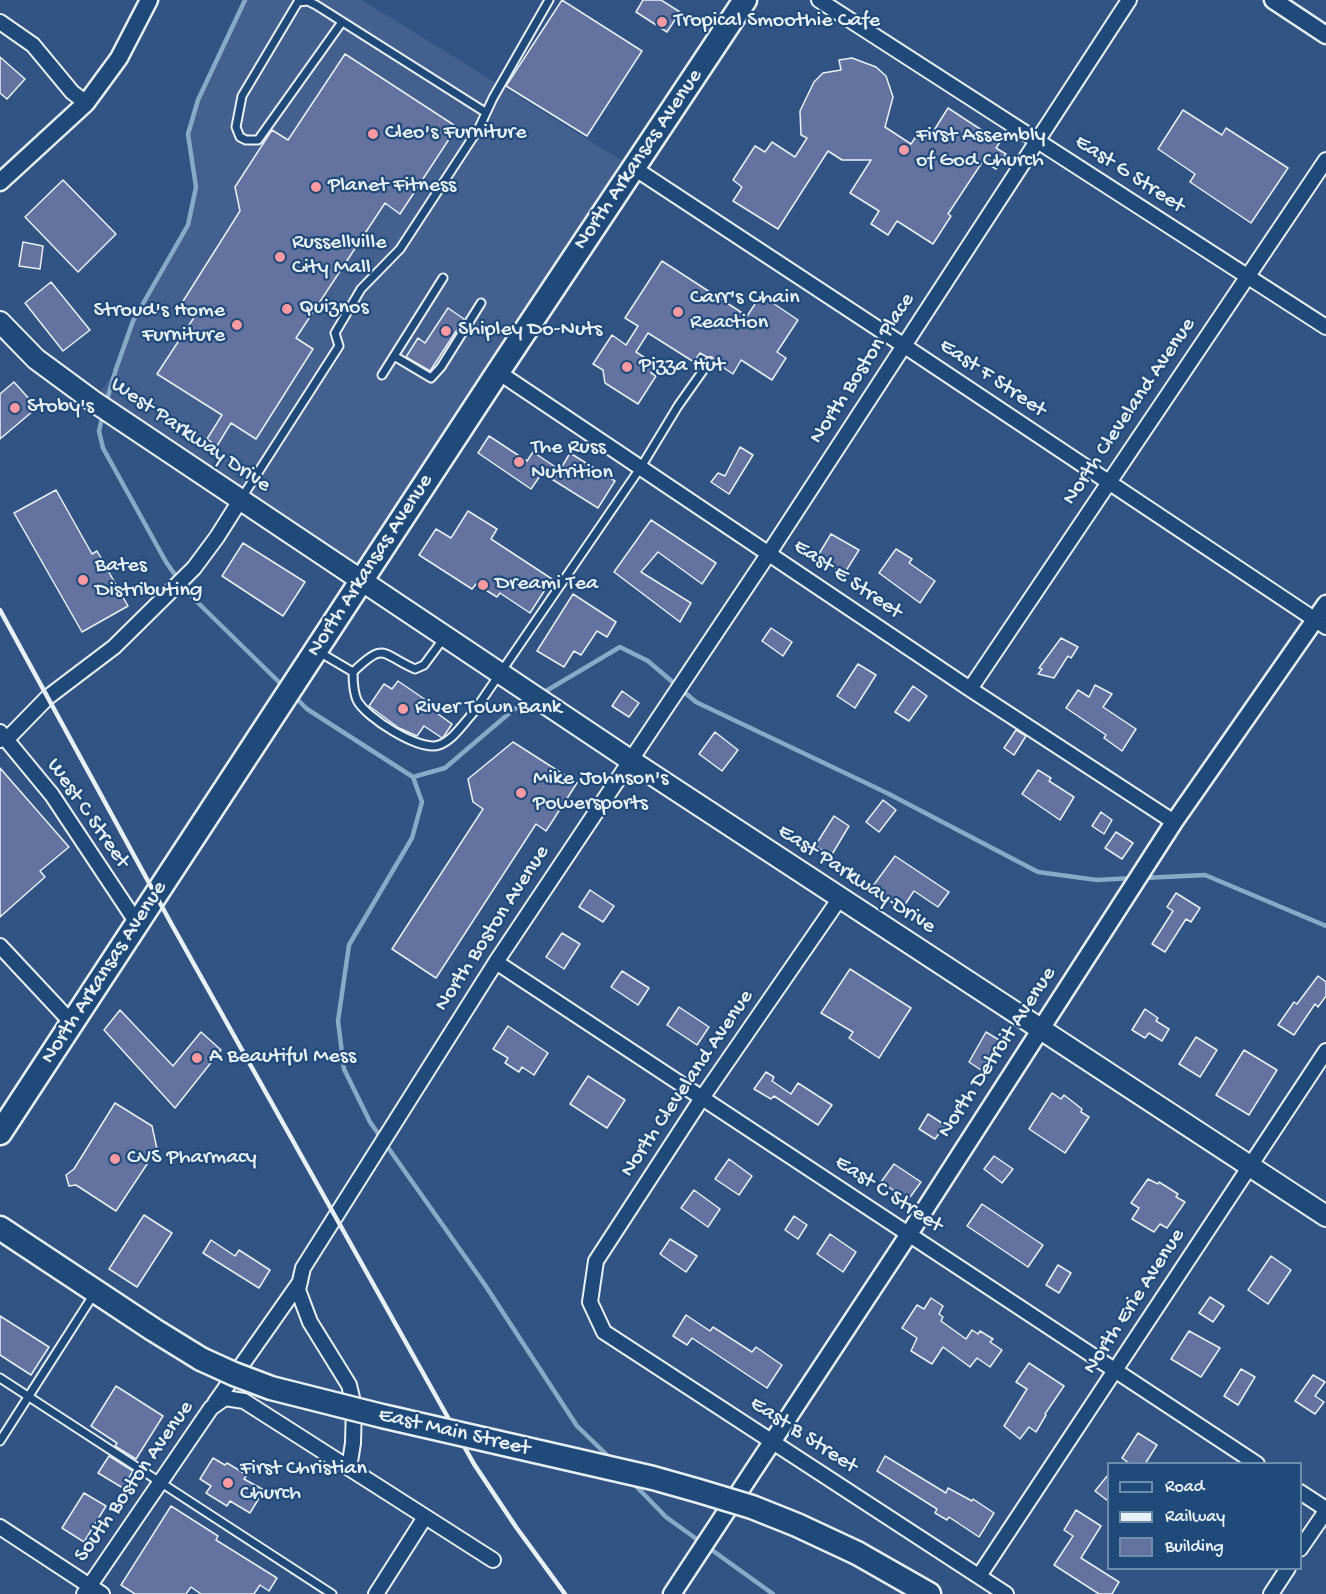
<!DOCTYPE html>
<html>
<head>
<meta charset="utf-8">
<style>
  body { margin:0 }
  #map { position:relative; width:1326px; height:1594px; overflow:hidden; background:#325484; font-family:"Gochi Hand",sans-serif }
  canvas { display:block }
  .legend { position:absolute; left:1107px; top:1462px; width:195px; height:108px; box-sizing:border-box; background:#1f4a7a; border:2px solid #6f8dac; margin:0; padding:8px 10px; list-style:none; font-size:18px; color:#e8f1f8 }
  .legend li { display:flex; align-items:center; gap:12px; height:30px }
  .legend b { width:30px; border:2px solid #6f8dac }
</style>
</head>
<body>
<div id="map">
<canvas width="1326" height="1594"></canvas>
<ul class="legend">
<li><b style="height:8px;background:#1f4a7a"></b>Road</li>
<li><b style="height:8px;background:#e8f1f8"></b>Railway</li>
<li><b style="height:16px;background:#64729f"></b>Building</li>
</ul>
</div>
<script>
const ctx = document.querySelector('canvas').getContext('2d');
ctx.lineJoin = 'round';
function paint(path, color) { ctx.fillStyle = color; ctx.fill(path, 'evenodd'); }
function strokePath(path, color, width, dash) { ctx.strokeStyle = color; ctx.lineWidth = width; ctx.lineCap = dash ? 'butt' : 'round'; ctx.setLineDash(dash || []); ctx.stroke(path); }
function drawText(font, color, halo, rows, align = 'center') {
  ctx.font = font + ' "Gochi Hand",sans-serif'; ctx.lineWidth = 4.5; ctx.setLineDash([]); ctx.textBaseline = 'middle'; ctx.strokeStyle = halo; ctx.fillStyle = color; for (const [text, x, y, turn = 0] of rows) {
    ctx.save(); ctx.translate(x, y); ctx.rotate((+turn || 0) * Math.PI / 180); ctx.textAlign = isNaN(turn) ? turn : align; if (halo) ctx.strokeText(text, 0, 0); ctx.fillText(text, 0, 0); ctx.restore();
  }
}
paint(new Path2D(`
  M245 0H362L634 168 363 580 94 401 116 369 133 321 188 225 196 187 188 134 198 100Z`), '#44608e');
strokePath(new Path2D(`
  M106 403 116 369 133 321 188 225 196 187 188 134 198 100 245 0
  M103 414 99 431 103 448 166 562 188 593 283 686
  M541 694 620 647 648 661 696 702 887 793 1038 872 1097 880 1133 878
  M294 696 307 709 413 777 422 802 412 838 349 945 338 1021 344 1069 370 1122 485 1285 577 1426 610 1458
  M413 777 445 768 513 710 531 700
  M1144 878 1205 875 1326 926
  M632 1482 666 1517 773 1594`), '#87aac6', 4.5);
const building = new Path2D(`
  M562 0 642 51 587 136 506 86Z
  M643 0H661L680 12 667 32 636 12Z
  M345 54 457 127 400 214 385 203 296 338 313 349 256 439 231 423 217 446 207 439 222 415 157 374 195 316 180 306 240 211 235 187 272 130 288 140Z
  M0 57 25 79 7 99 0 93Z
  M852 58 876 67 886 76 893 97 885 127 911 144 921 129 931 135 948 108 1000 142 996 148 1006 154 996 169 983 161 948 214 951 216 933 244 897 221 888 235 871 224 879 211 850 193 871 160H842L828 151 778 229 733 201 742 187 733 180 755 146 765 152 772 142 795 157 807 138 801 135 800 111 814 82 823 73 841 70 839 60Z
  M1183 110 1222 135 1226 128 1288 168 1251 223 1190 182 1195 174 1158 149Z
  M63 180 116 234 78 272 25 217Z
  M23 242 43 246 40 269 19 266Z
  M662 261 747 316 761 295 798 320 777 352 786 358 772 380 741 360 733 374 715 362 712 357H707L700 353 694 362 648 333 636 352 656 365 651 373 656 376 638 404 605 383 603 370 593 364 612 335 626 345 638 326 625 318Z
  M51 282 90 330 63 351 25 303Z
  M448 308 464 319 430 371 406 357 418 338 425 343Z
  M14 382 31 401 27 404 33 411 0 439V394Z
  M489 436 527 461 533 452 560 470 570 453 615 481 598 508 542 473 531 489 478 453Z
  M740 447 753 455 729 494 711 482 718 473 725 476Z
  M56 490 92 554 97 551 128 606 82 632 14 513Z
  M468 511 497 529 491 539 552 579 530 613 500 593 497 597 476 584 472 589 419 555 436 529 451 538Z
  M651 520 716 563 702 584 658 552 641 572 691 603 680 622 614 572Z
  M831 534 859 550 844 574 817 557Z
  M243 543 305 582 283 616 222 576Z
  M896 549 912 559 909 563 935 581 920 603 879 573Z
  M573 594 616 622 607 637 597 631 581 655 574 651 564 667 537 651Z
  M771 628 792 642 783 656 762 641Z
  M1061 638 1078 647 1071 658 1068 656 1054 678 1038 674 1042 669 1039 668Z
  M858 664 876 675 855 708 837 696Z
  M398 681 436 707 434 711 452 724 444 736 442 738 424 726 417 736 399 728 369 706 384 684 392 689Z
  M1095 685 1112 694 1103 707 1136 729 1122 751 1104 738 1106 735 1066 708 1078 690 1089 697Z
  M913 686 927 696 909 721 895 712Z
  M622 691 639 703 629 717 612 706Z
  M1016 730 1026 736 1014 755 1004 748Z
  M715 732 738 750 722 771 699 754Z
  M513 742 577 783 546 831 536 824 436 978 392 949 483 809 473 802 468 779Z
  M0 768 69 847 40 871 45 877 0 917Z
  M1038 770 1051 778 1049 781 1074 797 1060 820 1022 794Z
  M883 800 896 810 879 832 866 822Z
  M1101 812 1112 820 1104 834 1092 826Z
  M834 816 849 826 831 856 815 846Z
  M1116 832 1133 843 1122 859 1105 848Z
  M895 856 949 892 938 907 914 891 904 906 896 900 893 903 879 894 880 891 873 886Z
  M590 890 614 906 603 922 579 907Z
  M1176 893 1200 908 1191 922 1186 919 1165 952 1152 944 1173 911 1167 907Z
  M562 933 580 944 564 969 546 957Z
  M850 969 911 1008 879 1058 849 1038 853 1032 821 1013Z
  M622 971 649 988 638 1005 611 987Z
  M1318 976 1326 982V996L1318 1007 1315 1004 1294 1035 1278 1025 1294 1002 1297 1004Z
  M679 1007 709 1027 697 1045 667 1025Z
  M1145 1009 1158 1018 1156 1021 1169 1029 1162 1041 1149 1033 1145 1038 1132 1030Z
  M120 1010 173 1066 201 1032 221 1050 175 1108 104 1030Z
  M508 1026 548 1053 534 1075 522 1067 519 1072 505 1063 508 1058 493 1049Z
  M986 1032 999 1040 981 1070 969 1062Z
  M1196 1037 1217 1050 1200 1077 1179 1064Z
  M1244 1050 1277 1070 1249 1115 1216 1095Z
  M766 1072 774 1077 772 1081 791 1094 798 1083 832 1105 818 1125 774 1096 771 1099 754 1089Z
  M588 1076 625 1100 607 1128 570 1104Z
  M1052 1093 1061 1099 1064 1095 1082 1109 1081 1112 1089 1117 1065 1153 1029 1129Z
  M115 1103 152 1126 157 1149 116 1211 76 1185 69 1186 66 1175 74 1169Z
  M928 1114 945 1125 935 1139 919 1129Z
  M994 1156 1013 1169 1002 1183 984 1169Z
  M729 1159 752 1176 739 1195 715 1179Z
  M894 1164 921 1182 908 1200 881 1182Z
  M1148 1179 1158 1184 1159 1182 1178 1194 1176 1197 1185 1202 1167 1228 1160 1224 1154 1232 1132 1219 1139 1208 1131 1203Z
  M694 1190 720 1209 708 1227 681 1208Z
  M982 1204 1043 1245 1028 1267 967 1226Z
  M144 1215 172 1233 137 1287 109 1269Z
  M794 1216 807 1225 798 1239 785 1230Z
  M830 1234 856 1252 843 1272 817 1254Z
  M670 1239 697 1256 686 1272 660 1254Z
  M211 1240 235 1256 239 1250 270 1270 259 1288 203 1253Z
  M1271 1256 1291 1270 1268 1304 1248 1290Z
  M1058 1265 1071 1273 1059 1293 1046 1285Z
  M1210 1297 1224 1306 1213 1322 1199 1313Z
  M931 1298 943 1306 939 1314 943 1317 941 1321 966 1339 972 1330 978 1334 980 1331 993 1339 990 1342 1002 1350 990 1367 977 1358 970 1367 943 1347 932 1364 911 1351 917 1338 902 1328 917 1305 924 1309Z
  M686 1315 710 1331 713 1327 752 1352 756 1347 782 1365 767 1388 692 1338 687 1345 673 1336Z
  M0 1316 49 1347 31 1375 0 1355Z
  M1189 1331 1220 1348 1201 1377 1171 1359Z
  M1029 1363 1064 1386 1045 1414 1046 1415 1036 1432 1029 1427 1020 1439 1004 1426 1027 1389 1016 1382Z
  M1241 1369 1255 1377 1238 1405 1224 1396Z
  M1313 1375 1325 1382 1315 1396 1324 1402 1315 1414 1295 1401Z
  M116 1386 163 1416 136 1459 115 1446 117 1443 91 1426Z
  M1138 1433 1157 1445 1145 1464H1130L1122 1458Z
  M109 1456 133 1471 123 1488 98 1473Z
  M885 1456 946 1493 948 1488 972 1501 973 1499 994 1513 979 1537 949 1517 947 1520 935 1513 937 1509 877 1471Z
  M213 1458 225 1465 227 1463 247 1475 244 1479 264 1490 250 1513 230 1501 227 1506 206 1493 211 1486 200 1479Z
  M1108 1475V1501L1095 1491Z
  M84 1493 106 1506 84 1542 62 1528Z
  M171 1506 218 1536 216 1540 277 1578 269 1591 260 1585 254 1594H201L191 1587 186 1594H135L121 1585Z
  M1076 1510 1101 1526 1081 1558 1119 1582 1112 1594H1099L1054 1565 1073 1536 1064 1530Z`);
paint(building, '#64729f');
strokePath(building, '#e8f1f8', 1.5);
const service = new Path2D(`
  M342 22 258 140H246L240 137 236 127 242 96 298 2 308 1 316 5 485 112
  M394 356 431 378 441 367 481 303
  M382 375 443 278
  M241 499 339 346 335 333 361 289 400 249 479 128 493 98 549 0
  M444 638 424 665 415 669C381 654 385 641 353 672 353 681 353 691 357 700 365 717 420 752 439 745 453 740 463 724 473 713L641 467 678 406 709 362
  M319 652 353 672
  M0 1378 332 1594
  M0 1441 94 1294`);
const minor = new Path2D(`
  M819 0 1326 327
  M0 22 33 45 72 92 86 103
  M634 168 903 345 1326 627
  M498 372 970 689 1174 822
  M970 689 1326 160
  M0 732 52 795 137 923
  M0 740 10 736 48 697 114 647 194 568 217 537 241 499
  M840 898 702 1098 596 1261 590 1302 604 1332 1006 1594
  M0 946 72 1023
  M496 962 1257 1464
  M215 1403 300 1282
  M349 1468 353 1443 354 1406 349 1385 310 1322 298 1290 303 1268 496 962 769 553 1129 0
  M1300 1492 1326 1509
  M0 1527 102 1594
  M1300 1549 1326 1511
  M979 1576 1326 1051
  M84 1594 211 1408 225 1398 244 1401 493 1560
  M376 1594 425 1517
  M1271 1594 1288 1568`);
const tertiary = new Path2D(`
  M1273 0 1326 35
  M0 182 86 103 119 58 149 0
  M672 1594 909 1234 1174 822 1326 604`);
const secondary = new Path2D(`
  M0 322 36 359 93 401 630 760 1326 1216`);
const primary = new Path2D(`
  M0 1228 154 1330 201 1359
  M857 1553 929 1594`);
const trunk = new Path2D(`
  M0 1133 498 372 745 0`);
strokePath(service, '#e8f1f8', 11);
strokePath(minor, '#e8f1f8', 18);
strokePath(tertiary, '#e8f1f8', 21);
strokePath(secondary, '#e8f1f8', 24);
strokePath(primary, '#e8f1f8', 27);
strokePath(trunk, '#e8f1f8', 27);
strokePath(service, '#1f4a7a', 7);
strokePath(minor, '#1f4a7a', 14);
strokePath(tertiary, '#1f4a7a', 16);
strokePath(secondary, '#1f4a7a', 20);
strokePath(primary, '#1f4a7a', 22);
strokePath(trunk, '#1f4a7a', 22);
strokePath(new Path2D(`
  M0 610 172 925 474 1464 516 1527 565 1594`), '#e8f1f8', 4.5);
const primaryBridge = new Path2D(`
  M201 1359 234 1374 271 1388 382 1416 653 1478 699 1491 752 1507 797 1525 857 1553`);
strokePath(primaryBridge, '#e8f1f8', 27, []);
strokePath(primaryBridge, '#1f4a7a', 22);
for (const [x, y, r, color] of [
  [662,22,6,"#ff9aa2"],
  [373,134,6,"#ff9aa2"],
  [904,150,6,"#ff9aa2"],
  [316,187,6,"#ff9aa2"],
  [280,257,6,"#ff9aa2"],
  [287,309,6,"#ff9aa2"],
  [678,312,6,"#ff9aa2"],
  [237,325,6,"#ff9aa2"],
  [446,331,6,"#ff9aa2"],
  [627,367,6,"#ff9aa2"],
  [15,408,6,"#ff9aa2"],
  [519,462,6,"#ff9aa2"],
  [83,580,6,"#ff9aa2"],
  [483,585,6,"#ff9aa2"],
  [403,709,6,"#ff9aa2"],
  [521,793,6,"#ff9aa2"],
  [197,1058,6,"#ff9aa2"],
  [115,1159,6,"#ff9aa2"],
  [228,1483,6,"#ff9aa2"]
]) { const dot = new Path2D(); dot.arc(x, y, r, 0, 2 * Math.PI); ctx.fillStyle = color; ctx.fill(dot); strokePath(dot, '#1f4a7a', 2); }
drawText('22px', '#e8f1f8', '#1f4a7a', [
  ["Tropical Smoothie Cafe",674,22],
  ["Cleo's Furniture",385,134],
  ["First Assembly",916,137],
  ["of God Church",916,162],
  ["Planet Fitness",328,187],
  ["Russellville",292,244],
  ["City Mall",292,269],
  ["Carr's Chain",690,299],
  ["Reaction",690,324],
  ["Quiznos",299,309],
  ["Stroud's Home",225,312,"right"],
  ["Furniture",225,337,"right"],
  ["Shipley Do-Nuts",458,331],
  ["Pizza Hut",639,367],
  ["Stoby's",27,408],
  ["The Russ",531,449],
  ["Nutrition",531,474],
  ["Bates",95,567],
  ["Distributing",95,592],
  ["Dreami Tea",495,585],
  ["River Town Bank",415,709],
  ["Mike Johnson's",533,780],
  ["Powersports",533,805],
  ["A Beautiful Mess",209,1058],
  ["CVS Pharmacy",127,1159],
  ["First Christian",240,1470],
  ["Church",240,1495]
], 'left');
drawText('22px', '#e8f1f8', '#1f4a7a', [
  ["North Arkansas Avenue",639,160,-56],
  ["East G Street",1129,175,33],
  ["North Boston Place",863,369,-57],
  ["East F Street",992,379,34],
  ["North Cleveland Avenue",1130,412,-56],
  ["West Parkway Drive",190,436,34],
  ["North Arkansas Avenue",371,566,-57],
  ["East E Street",847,580,34],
  ["West C Street",87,814,55],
  ["East Parkway Drive",856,880,33],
  ["North Boston Avenue",493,929,-57],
  ["North Arkansas Avenue",105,973,-57],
  ["North Detroit Avenue",998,1053,-57],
  ["North Cleveland Avenue",688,1084,-56],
  ["East C Street",888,1195,33],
  ["North Erie Avenue",1135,1302,-57],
  ["East Main Street",454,1433,13],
  ["East B Street",803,1436,33],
  ["South Boston Avenue",135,1482,-55]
]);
</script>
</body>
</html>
